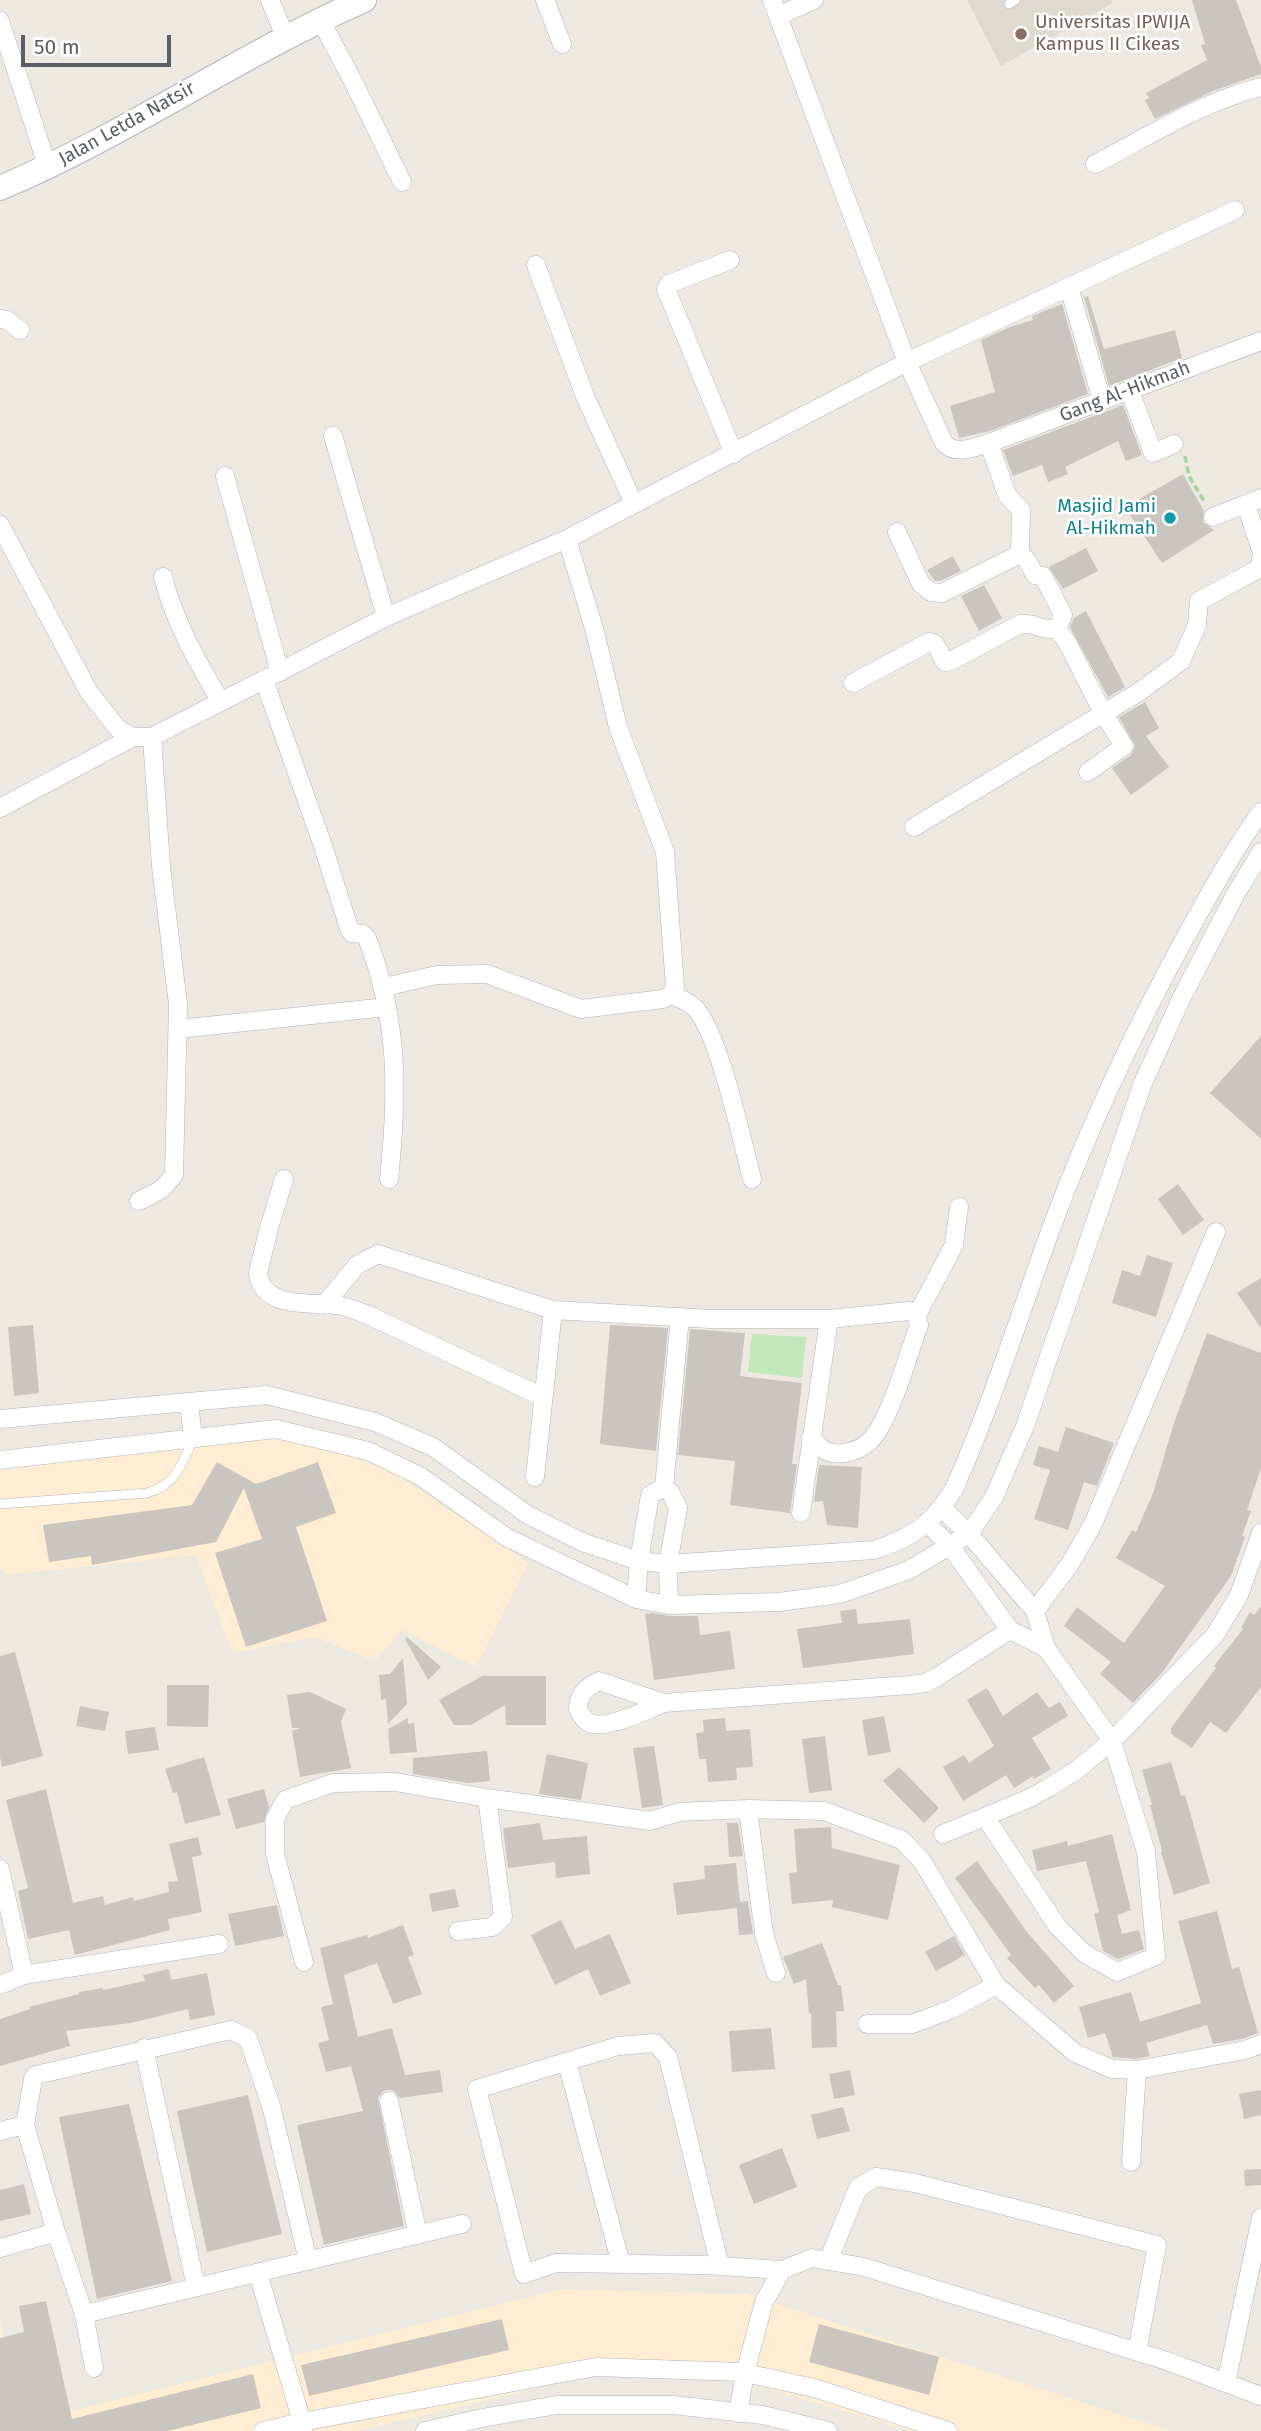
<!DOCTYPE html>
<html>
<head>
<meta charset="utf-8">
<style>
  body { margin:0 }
  #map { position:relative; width:1261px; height:2431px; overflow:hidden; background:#ede8e0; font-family:"Fira Sans",sans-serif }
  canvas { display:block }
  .scale { position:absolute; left:21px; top:35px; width:150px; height:32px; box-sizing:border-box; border:4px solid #595e62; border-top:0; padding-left:9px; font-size:21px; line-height:24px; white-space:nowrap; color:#595e62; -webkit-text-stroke:5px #fff; paint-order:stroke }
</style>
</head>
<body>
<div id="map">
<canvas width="1261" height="2431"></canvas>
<div class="scale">50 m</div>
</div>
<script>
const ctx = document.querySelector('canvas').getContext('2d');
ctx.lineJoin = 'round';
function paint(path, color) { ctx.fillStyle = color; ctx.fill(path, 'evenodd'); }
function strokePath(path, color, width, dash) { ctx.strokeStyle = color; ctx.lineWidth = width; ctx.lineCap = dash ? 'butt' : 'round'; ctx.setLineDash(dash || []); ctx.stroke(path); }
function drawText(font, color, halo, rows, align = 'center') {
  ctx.font = font + ' "Fira Sans",sans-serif'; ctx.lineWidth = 5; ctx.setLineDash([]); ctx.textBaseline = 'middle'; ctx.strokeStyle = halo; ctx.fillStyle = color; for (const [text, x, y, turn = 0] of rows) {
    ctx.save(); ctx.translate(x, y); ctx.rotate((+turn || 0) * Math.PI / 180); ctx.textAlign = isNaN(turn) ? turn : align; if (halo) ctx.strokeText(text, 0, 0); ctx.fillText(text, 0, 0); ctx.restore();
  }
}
paint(new Path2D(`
  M275 1432 388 1469 528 1563 476 1667 402 1630 375 1661 315 1637 232 1653 196 1555 6 1575 0 1568V1470Z
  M563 2289 745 2294 1172 2431H911L731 2378 601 2373 356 2431H0V2321L22 2423Z`), '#ffedd3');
paint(new Path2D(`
  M967 0H1111L1113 3 1001 66Z`), '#dfd9d0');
paint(new Path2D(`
  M752 1334 806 1337 802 1378 748 1372Z`), '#c1e7ba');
paint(new Path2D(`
  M1192 0H1236L1261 67V74L1213 91 1155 119 1145 100 1149 98 1146 93 1207 60 1201 45 1205 44Z
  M1088 296 1104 349 1175 330 1182 358 1109 386 1084 297Z
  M1062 304 1088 394 990 431 959 438 950 406 995 392 981 340 1010 327 1033 320 1032 316Z
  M1123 405 1142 455 1126 461 1118 441 1065 467 1068 474 1048 482 1042 465 1013 476 1003 450Z
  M1183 474 1204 511 1203 522 1214 530 1162 563 1125 507Z
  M1086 548 1098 571 1063 589 1049 567Z
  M953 556 961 571 940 581H935L927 570Z
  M984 585 1002 618 979 631 961 596Z
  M1086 611 1125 687 1108 697 1070 627 1074 618Z
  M1145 702 1159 728 1146 736 1169 767 1131 795 1112 768 1131 755 1135 746 1119 717Z
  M1261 1036V1139L1210 1093Z
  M1178 1184 1204 1220 1183 1235 1158 1199Z
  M1147 1255 1173 1263 1156 1317 1112 1303 1122 1270 1140 1276Z
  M1261 1278V1328L1237 1293Z
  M33 1325 39 1393 14 1396 8 1327Z
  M610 1325 668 1328 656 1451 600 1444Z
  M690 1329 745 1333 740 1376 802 1383 792 1464H797L790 1513 730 1505 735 1461 678 1455Z
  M1207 1333 1261 1353V1468L1247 1510 1251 1511 1242 1536 1245 1537 1231 1576 1161 1674 1133 1703 1100 1674 1111 1662 1064 1626 1077 1607 1124 1643 1165 1586 1116 1558 1132 1530 1136 1532 1153 1493 1174 1423Z
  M1066 1427 1114 1443 1097 1486 1084 1482 1068 1530 1034 1519 1050 1470 1033 1465 1039 1446 1058 1452Z
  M217 1462 256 1484 318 1462 336 1513 296 1527 327 1621 246 1647 215 1553 262 1539 244 1488 216 1542 92 1565 91 1556 49 1562 43 1525 192 1505Z
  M819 1465 862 1467 858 1528 827 1525 823 1501 814 1502Z
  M1261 1606V1687L1226 1733 1210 1722 1192 1748 1171 1734V1728L1216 1668 1214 1666 1243 1629 1241 1628 1250 1612 1254 1615Z
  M856 1609 858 1624 910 1619 914 1654 803 1668 797 1629 842 1623 840 1611Z
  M652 1613 669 1616H698L700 1635 730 1631 735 1669 654 1680 645 1614Z
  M407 1637 441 1667 428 1680 405 1639Z
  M15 1652 43 1756 2 1767 0 1757V1656Z
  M403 1658 407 1704 388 1724 386 1699 381 1700 379 1675 390 1674Z
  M482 1676H546V1725H506L505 1705 471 1725H454L439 1700Z
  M167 1685H209L208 1727 167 1726Z
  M987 1688 1003 1716 1037 1692 1049 1708 1060 1702 1068 1716 1032 1738 1051 1769 1034 1779 1033 1776 1014 1788 1006 1775 963 1801 943 1767 964 1755 969 1763 994 1746 967 1700Z
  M310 1692 346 1709 341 1722 351 1768 300 1777 292 1731 301 1728H292L287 1695Z
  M80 1706 109 1712 105 1731 76 1726Z
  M884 1716 891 1752 868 1756 862 1720Z
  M408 1718V1724L414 1723 417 1752 390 1754 388 1729Z
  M725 1718 726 1731 750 1729 753 1767 736 1768 737 1780 708 1782 706 1759H699L696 1733 704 1732 703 1720Z
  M155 1727 159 1750 128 1754 125 1731Z
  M825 1736 832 1790 809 1793 802 1739Z
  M654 1746 663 1805 642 1808 633 1748Z
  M487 1751 490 1781 468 1783 413 1774V1758Z
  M547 1754 588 1763 581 1800 539 1794Z
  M204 1757 221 1815 185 1824 177 1792 173 1793 165 1769Z
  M1171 1762 1181 1796 1185 1795 1210 1883 1174 1895 1161 1852 1162 1851 1150 1805H1152L1142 1770Z
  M899 1767 939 1808 924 1823 883 1781Z
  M46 1789 73 1903 103 1896 105 1905 133 1897 134 1901 169 1892 168 1882 178 1881 169 1844 198 1837 202 1855 192 1857 202 1912 168 1919 170 1930 75 1955 69 1930 28 1939 18 1891 28 1888 6 1800Z
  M264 1789 269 1807 264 1822 236 1829 227 1799Z
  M540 1823 543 1840 587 1836 590 1874 556 1878 555 1862 508 1868 503 1828Z
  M727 1823H738L743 1856 729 1857Z
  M831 1827 832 1848 900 1865 888 1920 832 1907 833 1900 792 1904 789 1873 797 1872 794 1829Z
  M1112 1834 1131 1910 1117 1915 1122 1934 1139 1930 1144 1949 1118 1959 1103 1951 1094 1914 1099 1912 1086 1861 1037 1871 1032 1850 1067 1841 1068 1846Z
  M977 1861 1027 1932 1074 1986 1054 2003 1039 1985 1035 1988 1007 1958 1011 1955 955 1878Z
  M736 1863 740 1902 748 1901 753 1934 739 1935 737 1908 677 1915 673 1883 705 1879 704 1866Z
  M455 1889 459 1907 432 1912 429 1894Z
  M277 1905 284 1936 235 1946 228 1914Z
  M1217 1911 1232 1969 1239 1967 1258 2033 1242 2039 1213 2044 1207 2025 1146 2043 1150 2056 1136 2059 1113 2057 1105 2033 1088 2038 1079 2007 1131 1992 1140 2022 1201 2003 1178 1921Z
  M561 1920 575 1949 610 1934 631 1983 600 1996 588 1969 555 1985 531 1935Z
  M403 1925 414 1955 408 1957 422 1994 393 2004 377 1963 344 1975 358 2037 392 2028 405 2075 440 2070 443 2092 400 2098 393 2090H387L382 2092 378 2098 404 2226 324 2245 297 2125 363 2111 351 2066 326 2072 318 2043 329 2040 321 2007 333 2004 320 1948 367 1935 368 1938Z
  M954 1936 965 1955 936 1971 925 1952Z
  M822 1943 838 1985H841L844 2011H836L837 2047 812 2048 811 2013 809 2014 806 1979 794 1984 783 1957Z
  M169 1969 171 1980 207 1973 215 2015 190 2020 188 2009 131 2023 66 2031 70 2046 0 2066V2019L30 2009 29 2007 79 1994V1992L103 1988V1990L145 1981 143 1975Z
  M771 2028 775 2069 732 2072 729 2031Z
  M850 2070 855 2095 834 2099 829 2074Z
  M1261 2090V2115L1244 2119 1239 2094Z
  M248 2095 282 2234 207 2252 177 2111Z
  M129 2104 172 2281 97 2299 59 2117Z
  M843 2107 850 2131 817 2139 811 2115Z
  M782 2148 797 2187 754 2204 739 2165Z
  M1261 2169V2185L1245 2186 1244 2170Z
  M24 2184 31 2214 0 2221V2190Z
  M46 2301 72 2419 253 2374 261 2408 168 2431H0V2338L24 2332 19 2306Z
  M502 2319 509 2350 309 2396 301 2365Z
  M819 2324 939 2357 929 2395 809 2362Z`), '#cac5bf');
const service = new Path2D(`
  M1009 4 1015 0
  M0 1504 147 1493C176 1485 182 1464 193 1439`);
const minor = new Path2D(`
  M270 0 285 36
  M545 0 562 44
  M772 0 907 362 944 443C956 456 974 447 989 443L1261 341
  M778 16 814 0
  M320 19 354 83 402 182
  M0 21 48 168
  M1095 164C1149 136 1202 102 1261 87
  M730 260 669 284 666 289 734 454
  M536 265 585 396 634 504
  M1069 287 1102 401
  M0 319 7 320 20 330
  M1130 391 1153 453 1174 444
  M333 436 386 617
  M989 443 1007 495 1021 510 1020 554
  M225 476 280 672
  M1246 505 1261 550
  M1213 517 1261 498
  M0 525 89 692 118 729 133 737H152L386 617 567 539 907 362 1235 210
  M897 532 921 584 931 592 942 593 1020 554
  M1020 554 1027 560 1035 575 1043 576 1063 615 1057 629
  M163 577C175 623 197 661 221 702
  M1057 629 1067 642 1103 713 1124 746 1088 772
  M264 680 322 843 349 928 352 933 363 934 367 938C399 1020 398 1093 389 1179
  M853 683 929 642 935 644 945 662 951 661 1020 624C1035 622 1041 631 1057 629
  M0 808 133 737
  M914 827 1139 692 1181 661 1197 625 1199 601 1260 568 1261 559
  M384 987 437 975 487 974 581 1009 663 999 671 995 675 987 665 852 618 727 595 632 567 539
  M671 995C679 998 688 1001 695 1008 719 1033 742 1141 752 1179
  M179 1029 387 1007
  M284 1179 269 1228 258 1273C262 1311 316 1301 342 1306 351 1308 360 1312 368 1315L543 1397
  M139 1201 162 1189 174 1175 178 1004 161 866 152 737
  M324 1305 357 1265 378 1254 553 1310 711 1319H829L909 1311 917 1315
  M189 1403 193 1437
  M0 1419 267 1395 375 1422 433 1447 528 1515 582 1542 639 1561 668 1564 874 1550C913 1538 933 1523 954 1489 992 1404 1020 1313 1052 1226 1089 1127 1134 1031 1185 938 1209 895 1232 852 1261 812
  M811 1437C814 1440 818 1446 822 1449 839 1459 864 1451 875 1435 893 1410 908 1355 919 1325L917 1315 954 1245 959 1207
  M0 1460 276 1429 368 1451 420 1476 506 1537 636 1599 669 1605 779 1602 840 1594 909 1570 969 1534 994 1497 1025 1426 1143 1083 1182 997 1235 895 1261 852
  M535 1477 553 1310
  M664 1487 680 1317
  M664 1487 671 1493 678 1508 668 1564 669 1605
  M942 1508 969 1534 1035 1611 1046 1648 1112 1741 1146 1852 1156 1956 1117 1972 1084 1953 1058 1927 985 1817
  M801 1513 829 1319
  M928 1524 950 1546 1010 1630 1046 1648
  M636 1599 639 1561 650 1495 664 1487
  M1035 1611 1070 1564 1093 1524 1216 1232
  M664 1703C648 1709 604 1732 588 1722 583 1719 580 1713 578 1709 578 1694 587 1687 599 1681L664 1703 910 1685 926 1683 937 1677 1010 1630
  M748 1809 764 1934 776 1973
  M943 1834 1030 1798 1048 1788 1074 1772 1112 1741 1215 1635 1239 1595 1261 1533
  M0 1869 24 1975
  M458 1931 492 1927 503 1917 487 1798
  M304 1962 275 1854V1819L285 1800 333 1783 395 1782 487 1798 650 1821 679 1812 748 1809 824 1811 902 1840 922 1861 996 1985 1075 2053 1112 2069 1137 2070 1245 2050 1261 2044
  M0 1985 24 1975 219 1944
  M867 2024H912L952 2009 996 1985
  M144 2048 196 2287
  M567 2062 621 2264
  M389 2101 418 2235
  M0 2131 25 2125
  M1131 2162 1137 2070
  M0 2248 56 2232
  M828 2261 858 2188 876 2177 915 2183 1157 2245 1137 2352
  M720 2266 668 2057 655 2043 618 2046 477 2089 524 2274 556 2263 704 2265 782 2270
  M258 2273 302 2422 303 2431
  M84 2314 462 2224
  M94 2368 84 2314 56 2232 25 2125 33 2079 36 2075 231 2030 248 2038 272 2109 308 2261
  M1226 2383 1261 2218
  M738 2413 745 2373 764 2302 782 2270 812 2258 864 2267 1167 2361 1261 2396
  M263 2431 302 2422 557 2374 596 2367 741 2372 814 2388 948 2431
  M425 2431 482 2418 557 2405H673L763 2415 828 2431`);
const secondary = new Path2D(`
  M0 188C126 135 239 55 364 0`);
strokePath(service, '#b1b5b9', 10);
strokePath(minor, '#b1b5b9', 19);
strokePath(secondary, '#b2b7bc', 26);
strokePath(new Path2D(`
  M1185 456 1189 476 1205 503`), '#9cdaa1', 3.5, [7, 3.5]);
strokePath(service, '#fff', 9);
strokePath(minor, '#fff', 18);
strokePath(secondary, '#fff', 24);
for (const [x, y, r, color] of [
  [1021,34,7,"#8d6e63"],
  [1170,518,7,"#0f9aa8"]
]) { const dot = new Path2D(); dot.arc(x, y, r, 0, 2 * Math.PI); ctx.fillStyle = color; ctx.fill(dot); strokePath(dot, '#fff', 2.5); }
drawText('19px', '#785e54', '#fff', [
  ["Universitas IPWIJA",1035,23],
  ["Kampus II Cikeas",1035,45]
], 'left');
drawText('19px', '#595e62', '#fff', [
  ["Jalan Letda Natsir",127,124,-29],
  ["Gang Al-Hikmah",1125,392,-21]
]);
drawText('19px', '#0d838f', '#fff', [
  ["Masjid Jami",1156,507],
  ["Al-Hikmah",1156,529]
], 'right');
</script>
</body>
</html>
